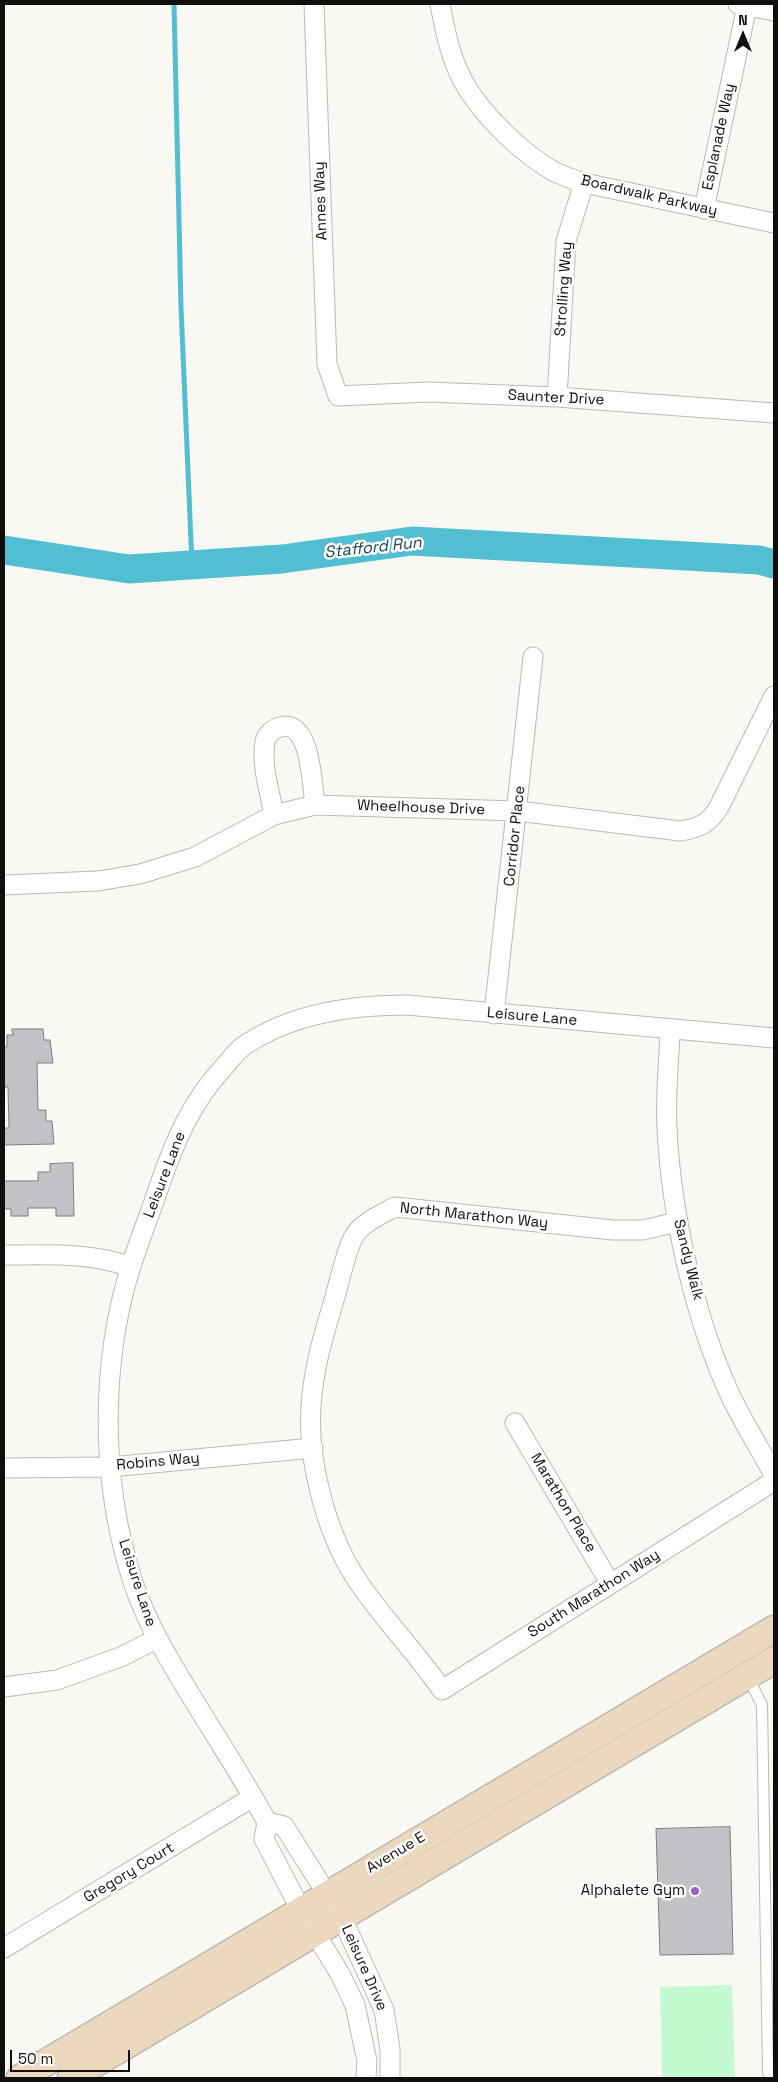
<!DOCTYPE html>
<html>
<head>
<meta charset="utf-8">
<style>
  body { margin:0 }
  #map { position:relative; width:778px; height:2082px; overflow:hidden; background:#faf8f2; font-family:"Space Grotesk",sans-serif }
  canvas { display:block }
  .frame { position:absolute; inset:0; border:5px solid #100f0d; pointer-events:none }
  .north { position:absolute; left:718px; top:10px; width:50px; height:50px; -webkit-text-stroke:4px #fff; paint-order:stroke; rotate:0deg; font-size:14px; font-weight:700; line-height:20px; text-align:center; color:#100f0d }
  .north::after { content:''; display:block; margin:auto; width:18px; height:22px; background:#100f0d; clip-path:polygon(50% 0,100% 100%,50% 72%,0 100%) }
  .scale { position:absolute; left:10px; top:2050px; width:120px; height:22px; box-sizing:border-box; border:2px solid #100f0d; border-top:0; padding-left:6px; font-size:15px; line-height:18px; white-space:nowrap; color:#100f0d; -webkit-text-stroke:4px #fff; paint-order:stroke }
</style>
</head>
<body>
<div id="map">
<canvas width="778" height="2082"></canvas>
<div class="frame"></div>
<div class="north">N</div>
<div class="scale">50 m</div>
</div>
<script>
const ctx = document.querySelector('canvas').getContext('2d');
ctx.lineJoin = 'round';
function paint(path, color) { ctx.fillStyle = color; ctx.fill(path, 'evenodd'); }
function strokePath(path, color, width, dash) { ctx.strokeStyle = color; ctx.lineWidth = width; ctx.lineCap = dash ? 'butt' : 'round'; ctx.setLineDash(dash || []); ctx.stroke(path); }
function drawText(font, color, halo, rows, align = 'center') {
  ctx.font = font + ' "Space Grotesk",sans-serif'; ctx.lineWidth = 5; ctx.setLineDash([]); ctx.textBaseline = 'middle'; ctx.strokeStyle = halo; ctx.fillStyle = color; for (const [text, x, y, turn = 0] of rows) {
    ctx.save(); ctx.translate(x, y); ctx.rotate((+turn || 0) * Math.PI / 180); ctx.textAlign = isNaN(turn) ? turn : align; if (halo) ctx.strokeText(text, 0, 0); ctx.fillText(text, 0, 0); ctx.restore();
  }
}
paint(new Path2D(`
  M732 1985 735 2078H662L660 1987Z`), '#c3fad0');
strokePath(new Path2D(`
  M174 4 181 307 192 565`), '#51bed1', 5);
strokePath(new Path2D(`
  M4 550 129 569 282 559 412 541 759 560 774 564`), '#51bed1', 29);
const building = new Path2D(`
  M12 1029H43L44 1040H50L53 1063H37L38 1110H46V1121H52L54 1144 4 1145V1128H9L8 1087H4V1047H7V1035H13Z
  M73 1163 74 1216H56V1208H28V1216H11V1209H4V1181H38V1172H50V1164Z
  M730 1827 733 1954 660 1955 656 1829Z`);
paint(building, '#c4c1c6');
strokePath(building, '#807d82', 1);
const lane = new Path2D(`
  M748 1677 762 1705 768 2073 772 2078`);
const street = new Path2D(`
  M314 4 327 364 338 396 428 392 557 397 774 413
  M440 4C445 30 450 57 463 81 481 114 522 154 555 172 564 176 574 180 584 183L774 223
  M738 4 774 11
  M704 209 747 6
  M557 397 566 241 584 183
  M274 815C270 792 261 766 265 742 266 735 273 729 280 727 311 718 312 785 315 805
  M4 885 98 881 140 874 195 857 274 815 315 805 518 811 680 831C699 828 709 824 719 807L774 696
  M494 1014 533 657
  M670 1030C669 1062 665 1096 667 1128 671 1215 695 1320 732 1399 745 1425 760 1449 774 1475
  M677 1222 643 1230H613L395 1207C380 1215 361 1223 353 1238 345 1253 338 1289 332 1307 322 1340 313 1372 311 1407 307 1461 327 1535 357 1580 383 1619 416 1652 442 1690L774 1481
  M4 1255C47 1255 90 1252 131 1267
  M515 1423 610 1583
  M4 1468 110 1467 313 1448
  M4 1687 57 1680 123 1656 156 1639
  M267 1822 284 1826 342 1918 384 2010 390 2049V2078
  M4 1948 253 1797
  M366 2078 367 2061 355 2005 340 1974 301 1910 264 1839 267 1822C244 1780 218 1740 193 1699 166 1655 140 1613 127 1562 101 1469 102 1361 130 1269 139 1241 150 1214 159 1187 174 1143 191 1102 224 1067 229 1061 235 1053 241 1048 288 1014 351 1005 407 1005L774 1038`);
const secondary = new Path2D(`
  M20 2078 774 1629
  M71 2078 774 1660`);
strokePath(lane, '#bbb9b3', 12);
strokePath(street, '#bbb9b3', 21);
strokePath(secondary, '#bbb9b3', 29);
strokePath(lane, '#fff', 10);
strokePath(street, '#fff', 19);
strokePath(secondary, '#ecd7bf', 26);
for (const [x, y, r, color] of [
  [695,1891,5,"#9f5bd0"]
]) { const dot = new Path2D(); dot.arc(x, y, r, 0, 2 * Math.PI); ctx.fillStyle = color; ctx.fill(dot); strokePath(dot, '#fff', 2); }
drawText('15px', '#100f0d', '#fff', [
  ["Esplanade Way",719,137,-78],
  ["Boardwalk Parkway",649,196,13],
  ["Annes Way",321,201,-92],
  ["Strolling Way",564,289,-86],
  ["Saunter Drive",556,398,3],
  ["Wheelhouse Drive",421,808,2],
  ["Corridor Place",515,836,-84],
  ["Leisure Lane",532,1017,5],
  ["Leisure Lane",165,1175,-69],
  ["North Marathon Way",474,1216,6],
  ["Sandy Walk",688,1260,76],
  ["Robins Way",158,1462,-5],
  ["Marathon Place",563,1503,59],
  ["Leisure Lane",137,1583,72],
  ["South Marathon Way",594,1594,-32],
  ["Avenue E",396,1853,-31],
  ["Gregory Court",129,1873,-31],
  ["Leisure Drive",364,1968,66]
]);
drawText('15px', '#100f0d', '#fff', [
  ["Alphalete Gym",685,1891]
], 'right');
drawText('italic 16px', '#174850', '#fff', [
  ["Stafford Run",373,548,-6]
]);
</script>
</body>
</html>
